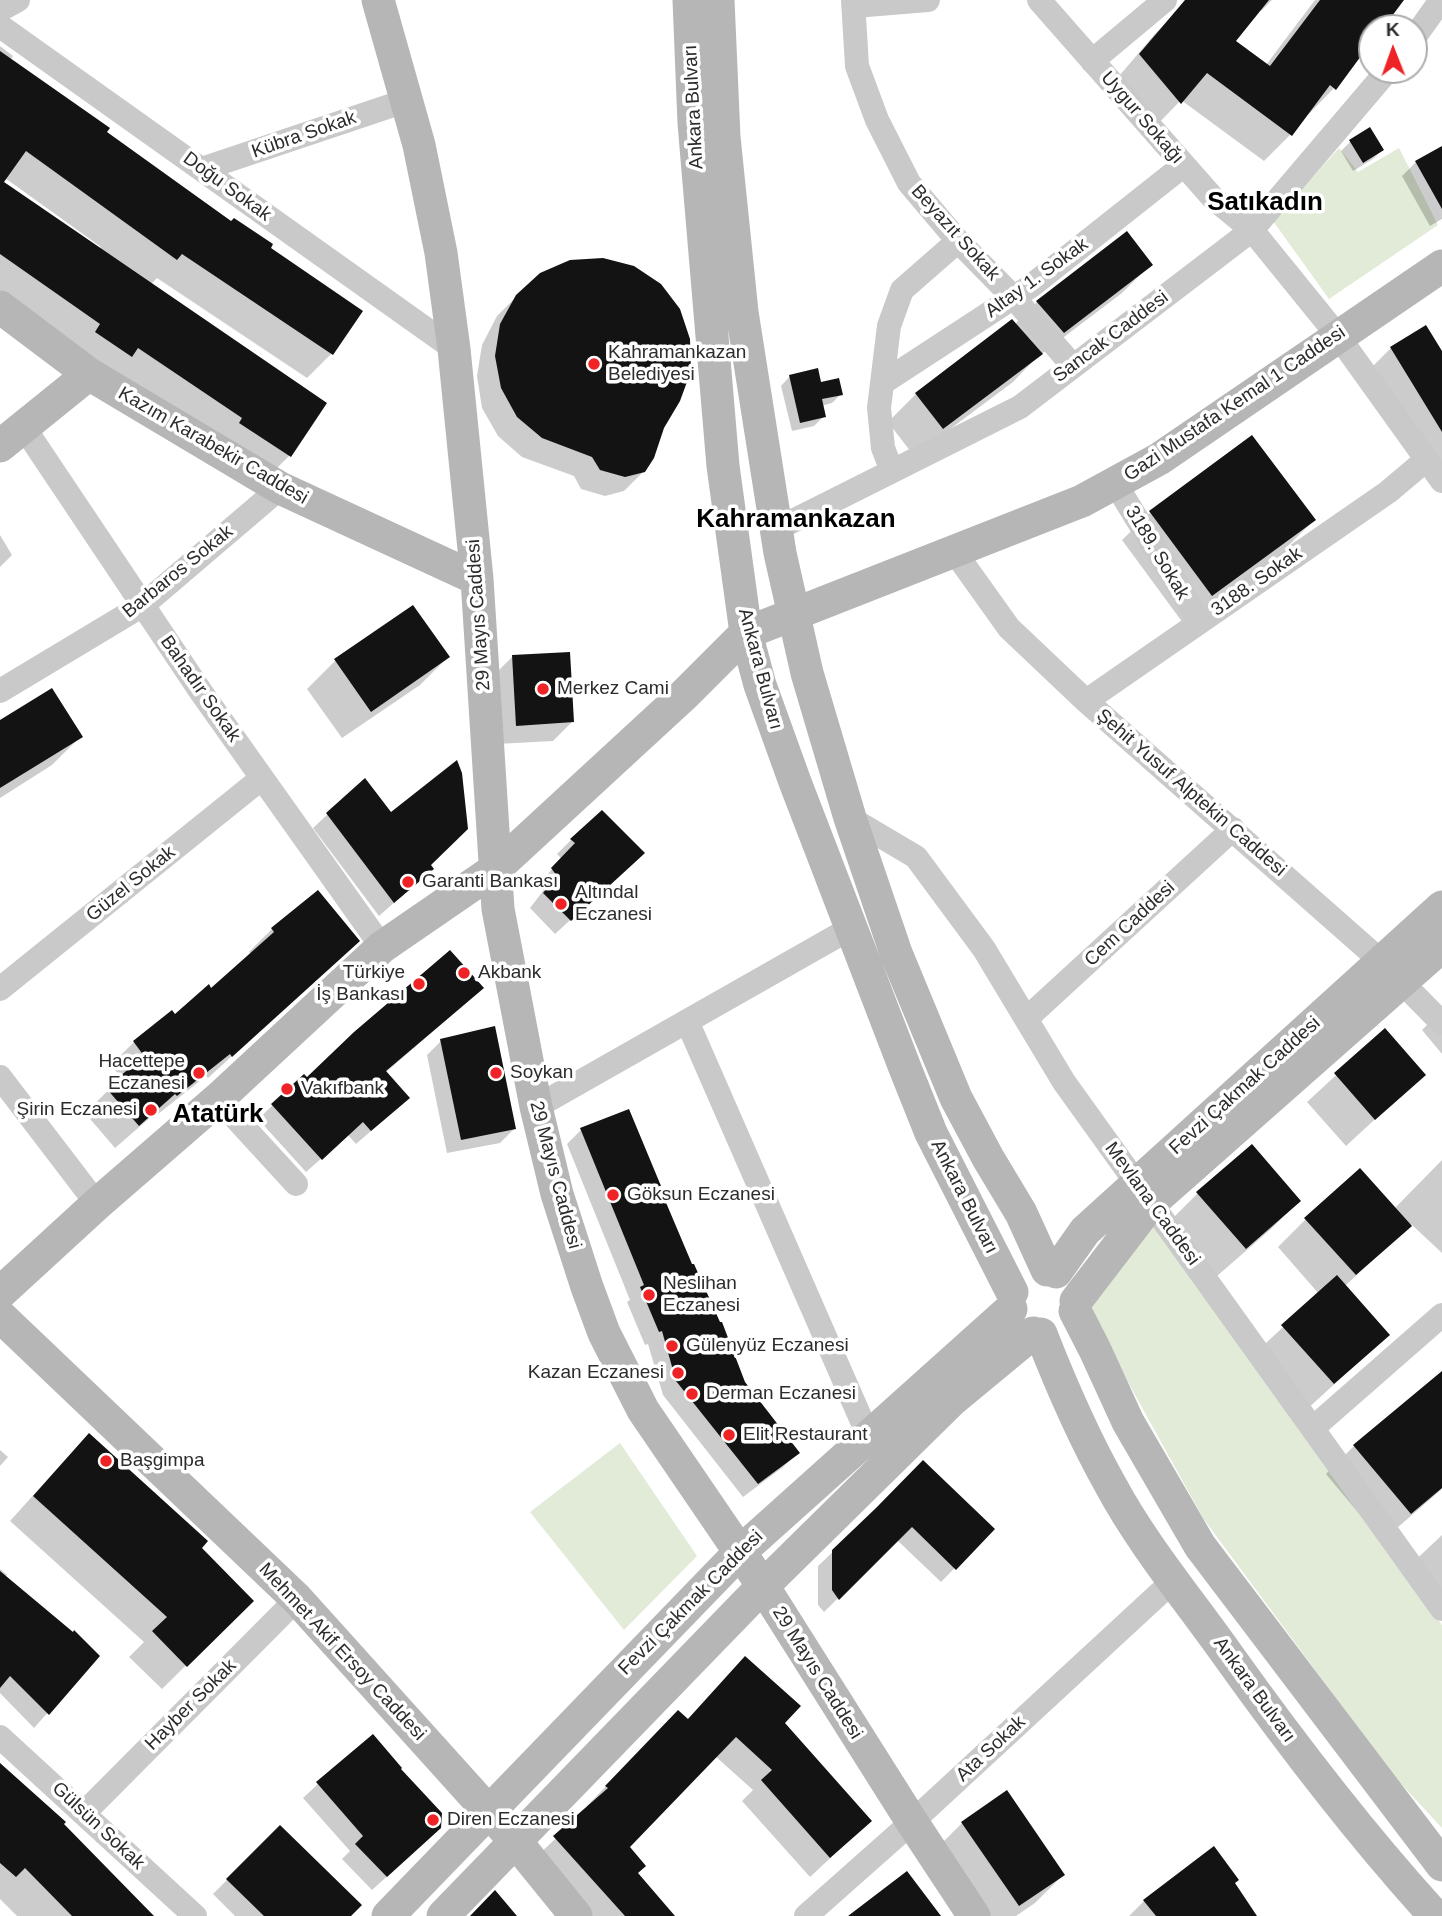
<!DOCTYPE html>
<html>
<head>
<meta charset="utf-8">
<style>
  body { margin:0 }
  #map { position:relative; width:1442px; height:1916px; overflow:hidden; background:#fff; font-family:Arial,sans-serif }
  canvas { display:block }
  .north { position:absolute; left:1358px; top:14px; width:70px; height:70px; box-sizing:border-box; background:#fff; border:2px solid #ababab; border-radius:50%; rotate:359deg; font-size:19px; font-weight:700; line-height:28px; text-align:center; color:#2c2c2c }
  .north::after { content:''; display:block; margin:auto; width:24px; height:32px; background:#ef2226; clip-path:polygon(50% 0,100% 100%,50% 72%,0 100%) }
</style>
</head>
<body>
<div id="map">
<canvas width="1442" height="1916"></canvas>
<div class="north">K</div>
</div>
<script>
const ctx = document.querySelector('canvas').getContext('2d');
ctx.lineJoin = 'round';
function paint(path, color) { ctx.fillStyle = color; ctx.fill(path, 'evenodd'); }
function strokePath(path, color, width, dash) { ctx.strokeStyle = color; ctx.lineWidth = width; ctx.lineCap = dash ? 'butt' : 'round'; ctx.setLineDash(dash || []); ctx.stroke(path); }
function drawText(font, color, halo, rows, align = 'center') {
  ctx.font = font + ' Arial,sans-serif'; ctx.lineWidth = 7; ctx.setLineDash([]); ctx.textBaseline = 'middle'; ctx.strokeStyle = halo; ctx.fillStyle = color; for (const [text, x, y, turn = 0] of rows) {
    ctx.save(); ctx.translate(x, y); ctx.rotate((+turn || 0) * Math.PI / 180); ctx.textAlign = isNaN(turn) ? turn : align; if (halo) ctx.strokeText(text, 0, 0); ctx.fillText(text, 0, 0); ctx.restore();
  }
}
paint(new Path2D(`
  M1339 148 1358 172 1399 148 1438 225 1329 299 1273 221Z
  M1150 1218 1442 1625V1828L1392 1774 1203 1518 1086 1306Z
  M620 1443 697 1556 624 1630 530 1512Z`), '#e1ebd8');
paint(new Path2D(`
  M1189 0H1272L1261 11 1259 9 1233 41 1266 65 1315 0H1400L1381 28H1372V39L1334 88 1308 115 1306 114 1291 134 1264 161 1181 100 1153 129 1114 82 1154 35Z
  M0 46 13 56 10 60 104 132 361 312 331 354 307 378 157 278 150 285 290 455 265 480 0 295ZM5 178 101 247 99 249 1 183Z
  M1369 130 1382 150 1373 159 1353 171 1341 151 1350 142Z
  M1442 148V219L1430 226 1402 176 1416 162Z
  M1150 265 1122 293 1035 359 1013 382 914 456 888 422 916 394 1015 324 1037 302Z
  M517 296 662 427 644 471 624 491 605 496 581 489 574 476 522 457 498 436 482 408 477 376 482 345 497 316Z
  M1391 348 1442 355V479L1363 376Z
  M790 376 820 384 841 394 832 403 821 406 824 416 814 426 792 431 781 386Z
  M1151 512 1314 520 1286 548 1183 623 1122 540Z
  M0 535 12 555 0 567Z
  M448 657 420 685 342 738 307 689 335 661Z
  M512 657 572 722 553 741 497 744 493 676Z
  M0 722 80 737 52 765 0 798Z
  M328 814 429 865 432 869 379 916 313 828Z
  M571 840 628 867 555 934 530 908 543 891 538 884 562 859 557 854Z
  M272 929 357 941 208 1078 206 1076 153 1118 152 1116 115 1148 85 1113 121 1078 111 1065 134 1042 210 991 251 954 249 952Z
  M467 1002 385 1073 393 1112 356 1144 348 1135 306 1172 258 1119 304 1076 307 1079Z
  M1442 1010V1054L1422 1030Z
  M1384 1031 1423 1075 1346 1146 1307 1102Z
  M441 1041 514 1129 500 1143 447 1153 427 1055Z
  M581 1130 743 1383 797 1453 783 1467 743 1497 663 1395 648 1344 645 1345 627 1302 630 1300 567 1144Z
  M1442 1160V1253L1411 1224 1345 1286 1388 1335 1305 1411 1254 1354 1319 1294 1278 1247 1306 1219 1394 1209Z
  M1198 1193 1299 1201 1271 1229 1217 1276 1170 1221Z
  M1442 1374V1489L1382 1541 1326 1474 1354 1446Z
  M0 1450 8 1457 0 1466Z
  M65 1460 199 1548 251 1601 162 1689 129 1657 144 1642 10 1521Z
  M872 1515 993 1529 941 1582 897 1540 824 1612 818 1605V1566Z
  M1442 1535V1611L1408 1567Z
  M0 1569 7 1575 5 1577 98 1656 34 1728 0 1693Z
  M745 1658 783 1723 870 1821 810 1877 742 1801 753 1790 715 1756 627 1847 636 1873 672 1916H587L535 1858 588 1808 587 1806 658 1732 687 1720Z
  M0 1765 62 1824 145 1916H17L0 1899Z
  M318 1784 425 1842 372 1890 342 1859 350 1851 303 1798Z
  M962 1823 1063 1875 1035 1903 1016 1916H979L934 1851Z
  M280 1827 349 1916H235L213 1894Z
  M1233 1884 1255 1916H1129L1144 1901Z`), '#0003');
paint(new Path2D(`
  M1185 0H1269L1236 41 1270 66 1320 0H1404L1383 28H1372V41L1336 90 1330 85 1292 136 1207 73 1181 104 1139 54Z
  M0 51 110 128 107 132 231 221 234 218 273 244 271 248 363 311 333 355 182 254 177 260 26 151 4 182 327 403 291 457 239 423 242 418 138 348 132 357 95 332 100 324 0 254Z
  M1370 127 1384 150 1363 163 1349 140Z
  M1442 146V209L1415 161Z
  M1127 231 1153 265 1064 333 1036 301Z
  M603 258 634 266 661 284 680 309 690 339 691 371 680 401 664 428 654 458 645 472 625 477 600 470 592 457 542 438 517 417 501 388 495 356 500 324 516 295 540 273 570 260Z
  M1012 319 1043 354 943 429 915 393Z
  M1426 325 1442 351V432L1390 347Z
  M818 368 821 382 839 378 843 395 822 399 826 417 800 423 789 375Z
  M1252 435 1316 520 1212 596 1149 511Z
  M413 605 450 657 371 712 334 659Z
  M570 652 574 722 516 726 512 655Z
  M52 688 83 737 0 788V720Z
  M457 760 462 773 468 829 431 865 434 869 394 903 326 813 365 778 391 812Z
  M602 810 645 853 571 921 543 893 557 876 551 868 575 843 570 839Z
  M318 890 360 941 232 1057 230 1054 177 1096 175 1094 139 1126 106 1088 144 1056 133 1041 172 1010 175 1014 209 984 211 988 274 932 271 928Z
  M450 950 484 988 386 1071 410 1098 371 1131 363 1122 322 1160 271 1104 304 1074 307 1077 354 1032Z
  M495 1026 516 1129 461 1140 440 1039Z
  M1385 1028 1426 1075 1375 1120 1334 1073Z
  M629 1109 661 1186H659L692 1264H694L720 1322H722L745 1382 800 1453 758 1484 676 1381 662 1331 659 1332 640 1287 644 1285 580 1128Z
  M1252 1144 1301 1201 1246 1249 1196 1192Z
  M1360 1168 1412 1226 1356 1275 1304 1218Z
  M1337 1275 1390 1335 1334 1384 1281 1325Z
  M1442 1371V1488L1411 1514 1353 1445Z
  M89 1433 208 1541 202 1548 254 1601 187 1667 152 1631 167 1617 33 1496Z
  M923 1460 995 1529 956 1570 912 1527 839 1600 832 1590V1550L876 1508Z
  M0 1571 73 1632 74 1630 100 1656 49 1715 10 1676 0 1688Z
  M745 1656 801 1706 785 1723 872 1821 830 1858 761 1780 772 1770 736 1737 630 1847 646 1866 638 1873 675 1916H625L553 1836 608 1788 605 1786 678 1710 688 1719Z
  M373 1734 402 1768 401 1769 442 1813 441 1828 387 1877 355 1844 363 1836 316 1782Z
  M0 1763 66 1822 64 1824 154 1916H72L25 1868 16 1877 0 1863Z
  M1007 1790 1065 1875 1019 1906 961 1822Z
  M280 1825 362 1905 351 1916H264L226 1879Z
  M1214 1846 1239 1880 1235 1883 1257 1916H1156L1143 1900Z
  M907 1871 941 1916H848Z
  M495 1890 517 1916H470Z`), '#131313');
strokePath(new Path2D(`
  M853 0 857 66 877 120 909 183 958 241 1014 298 1073 366
  M1039 0 1213 198 1252 230 1338 336 1442 481
  M854 6 928 0
  M0 10 18 0
  M0 26 454 349
  M1414 38 1441 0
  M1092 61 1165 0
  M202 169 405 101
  M884 382 1031 286 1184 165
  M23 426 201 692 382 947
  M892 471 883 448 879 408 889 326 902 290 958 241
  M1115 483 1200 622
  M777 529 1020 407 1252 230 1388 70
  M954 551 1009 628 1086 701 1382 962 1442 1023
  M0 691 143 605 280 488
  M1086 701 1388 492 1426 460
  M850 818 916 857 984 949 1064 1082 1442 1609
  M0 989 262 778
  M1026 1019 1233 829
  M687 1021 868 1435
  M0 1077 97 1204
  M218 1099 296 1184
  M536 1107 851 928
  M1313 1428 1442 1315
  M0 1737 195 1916
  M85 1812 297 1599
  M806 1916 912 1822 1174 1580`), '#c9c9c9', 24);
strokePath(new Path2D(`
  M378 0 419 145 441 253 454 349 477 579 498 909 536 1107 557 1194 587 1287 604 1333 643 1410 763 1586 912 1822 974 1916
  M689 0 694 123 723 466 746 633 760 685 795 782 905 1068 931 1133 1012 1292
  M718 0 724 137 742 312 780 553 807 673 850 818 896 953 956 1098 988 1158 1021 1213 1047 1270
  M0 307 89 374 280 488 477 579
  M0 446 89 374
  M1056 1272 1085 1231 1442 907
  M0 1293 97 1204 218 1099 382 947 494 870 685 694 746 633 1082 501 1159 459 1442 266
  M1076 1301 1151 1203 1442 946
  M1075 1311 1095 1350 1128 1422 1200 1546 1442 1865
  M0 1316 297 1599 516 1842 576 1916
  M1041 1334C1061 1385 1083 1436 1110 1484 1142 1544 1188 1599 1227 1654 1292 1745 1360 1834 1435 1916
  M388 1916 740 1552 1011 1309
  M443 1916 763 1586 952 1400 1033 1333`), '#b6b6b6', 33);
for (const [x, y, r, color] of [
  [594,364,7,"#ef2226"],
  [543,689,7,"#ef2226"],
  [408,882,7,"#ef2226"],
  [561,904,7,"#ef2226"],
  [464,973,7,"#ef2226"],
  [419,984,7,"#ef2226"],
  [199,1073,7,"#ef2226"],
  [496,1073,7,"#ef2226"],
  [287,1089,7,"#ef2226"],
  [151,1110,7,"#ef2226"],
  [613,1195,7,"#ef2226"],
  [649,1295,7,"#ef2226"],
  [672,1346,7,"#ef2226"],
  [678,1373,7,"#ef2226"],
  [692,1394,7,"#ef2226"],
  [729,1435,7,"#ef2226"],
  [106,1461,7,"#ef2226"],
  [433,1820,7,"#ef2226"]
]) { const dot = new Path2D(); dot.arc(x, y, r, 0, 2 * Math.PI); ctx.fillStyle = color; ctx.fill(dot); strokePath(dot, '#fff', 2.5); }
drawText('19px', '#2c2c2c', '#fff', [
  ["Ankara Bulvarı",694,107,-93],
  ["Uygur Sokağı",1142,118,49],
  ["Kübra Sokak",304,135,-19],
  ["Doğu Sokak",227,187,36],
  ["Beyazıt Sokak",955,233,48],
  ["Altay 1. Sokak",1037,278,-36],
  ["Sancak Caddesi",1111,337,-37],
  ["Gazi Mustafa Kemal 1 Caddesi",1235,404,-34],
  ["Kazım Karabekir Caddesi",213,446,30],
  ["3189. Sokak",1157,553,59],
  ["Barbaros Sokak",178,572,-39],
  ["3188. Sokak",1257,582,-35],
  ["29 Mayıs Caddesi",479,615,-94],
  ["Ankara Bulvarı",760,669,75],
  ["Bahadır Sokak",200,689,55],
  ["Şehit Yusuf Alptekin Caddesi",1191,793,41],
  ["Güzel Sokak",131,884,-39],
  ["Cem Caddesi",1130,924,-43],
  ["Fevzi Çakmak Caddesi",1245,1086,-42],
  ["29 Mayıs Caddesi",555,1175,75],
  ["Ankara Bulvarı",964,1197,63],
  ["Mevlana Caddesi",1152,1204,54],
  ["Fevzi Çakmak Caddesi",691,1603,-45],
  ["Mehmet Akif Ersoy Caddesi",342,1652,47],
  ["29 Mayıs Caddesi",817,1673,58],
  ["Ankara Bulvarı",1254,1690,54],
  ["Hayber Sokak",191,1705,-45],
  ["Ata Sokak",991,1749,-43],
  ["Gülsün Sokak",98,1826,43]
]);
drawText('19px', '#2c2c2c', '#fff', [
  ["Kahramankazan",608,353],
  ["Belediyesi",608,375],
  ["Merkez Cami",557,689],
  ["Garanti Bankası",422,882],
  ["Altındal",575,893],
  ["Eczanesi",575,915],
  ["Türkiye",405,973,"right"],
  ["İş Bankası",405,995,"right"],
  ["Akbank",478,973],
  ["Hacettepe",185,1062,"right"],
  ["Eczanesi",185,1084,"right"],
  ["Soykan",510,1073],
  ["Vakıfbank",301,1089],
  ["Şirin Eczanesi",137,1110,"right"],
  ["Göksun Eczanesi",627,1195],
  ["Neslihan",663,1284],
  ["Eczanesi",663,1306],
  ["Gülenyüz Eczanesi",686,1346],
  ["Kazan Eczanesi",664,1373,"right"],
  ["Derman Eczanesi",706,1394],
  ["Elit Restaurant",743,1435],
  ["Başgimpa",120,1461],
  ["Diren Eczanesi",447,1820]
], 'left');
drawText('bold 26px', '#000', '#fff', [
  ["Satıkadın",1265,203],
  ["Kahramankazan",796,520],
  ["Atatürk",218,1115]
]);
</script>
</body>
</html>
